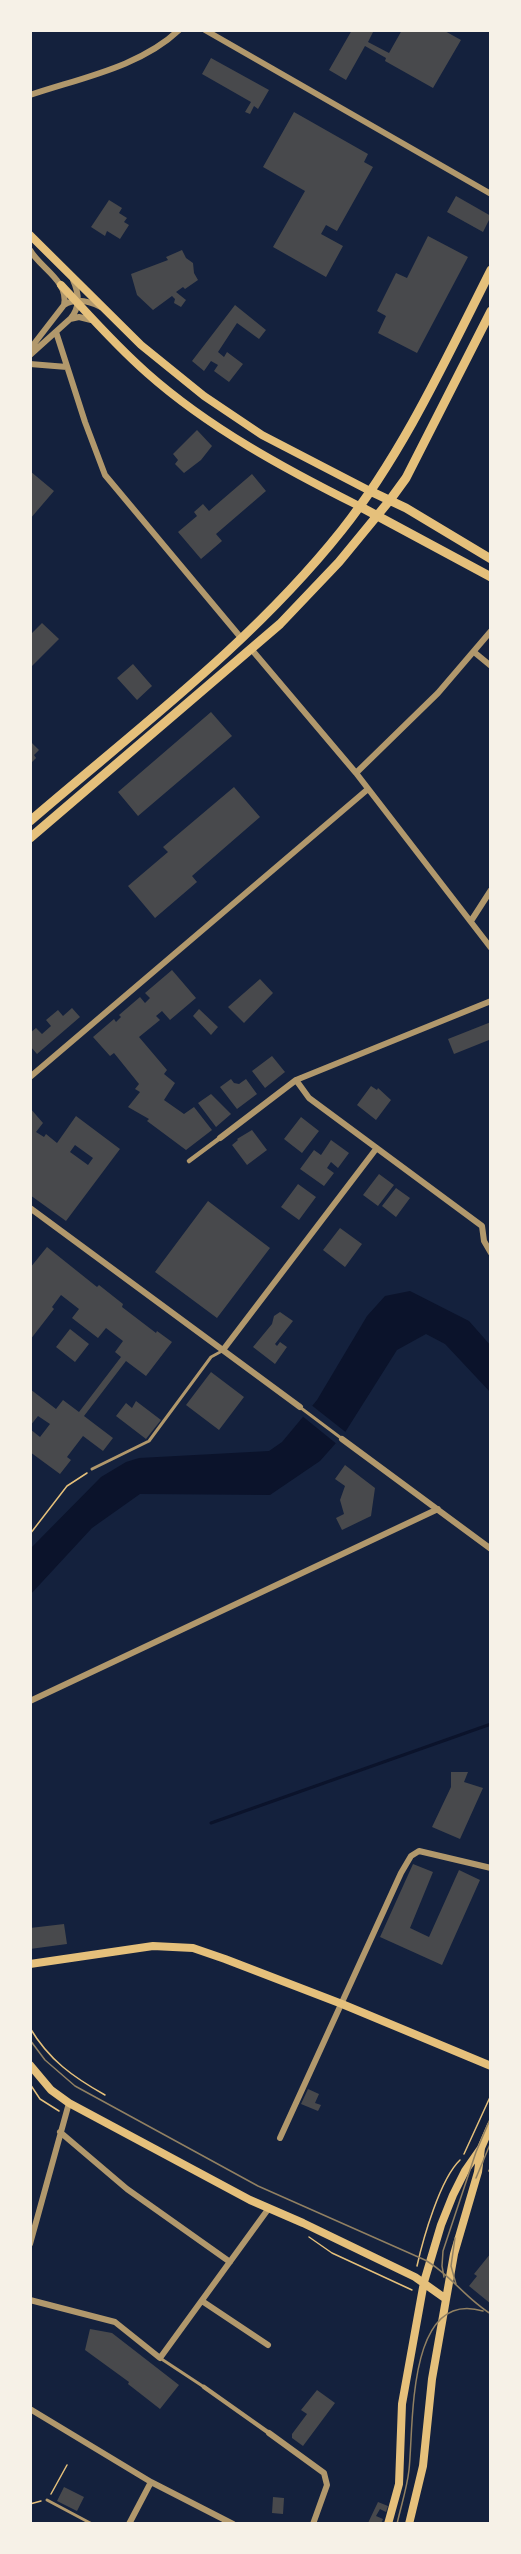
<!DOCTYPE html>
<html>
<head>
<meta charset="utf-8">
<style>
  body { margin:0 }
  #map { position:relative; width:521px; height:2554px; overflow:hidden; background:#14213d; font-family:"Roboto Condensed",sans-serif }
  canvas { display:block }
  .frame { position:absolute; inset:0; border:32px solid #f6f1e7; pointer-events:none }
</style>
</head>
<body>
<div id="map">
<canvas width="521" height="2554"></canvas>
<div class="frame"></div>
</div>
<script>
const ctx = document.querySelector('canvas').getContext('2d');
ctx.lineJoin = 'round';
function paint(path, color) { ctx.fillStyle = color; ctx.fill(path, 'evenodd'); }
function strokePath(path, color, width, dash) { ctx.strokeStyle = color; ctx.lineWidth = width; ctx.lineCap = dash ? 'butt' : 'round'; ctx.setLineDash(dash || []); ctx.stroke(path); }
paint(new Path2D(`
  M410 1291 469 1321 491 1346V1393L445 1344 426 1334 397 1350 344 1434 320 1461 270 1495 140 1494 92 1528 30 1595V1549L101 1477 126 1462 139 1458 269 1451 282 1442 317 1400 367 1316 385 1296Z`), '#0b132b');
paint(new Path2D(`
  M310 1404 348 1434 338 1445 301 1415Z`), '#14213d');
strokePath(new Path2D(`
  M211 1823 491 1724`), '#0b132b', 3);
paint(new Path2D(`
  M352 30 373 32 368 42 389 53 402 30H443L461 40 433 88 385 61 386 58 365 46 346 80 329 70Z
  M211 58 269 90 258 109 254 106 250 114 245 112 251 102 202 74Z
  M294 112 368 154 364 162 373 167 337 231 326 225 321 234 343 246 326 277 273 247 305 191 263 167Z
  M456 196 491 216 483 232 447 212Z
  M109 200 122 208 119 213 127 218 124 222 129 225 120 239 107 231 105 236 91 227Z
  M428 236 468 257 417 353 378 333 386 316 377 311 396 273 407 278Z
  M182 250 186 258 193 263 194 273 198 280 185 289 183 287 176 292 186 300 181 307 174 303 175 299 172 296 153 310 137 295 131 274 168 260 166 257Z
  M235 305 266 330 259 339 237 323 218 352 224 357 227 352 243 364 229 382 214 371 218 365 211 361 204 371 192 361Z
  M197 430 212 446 201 460 184 473 175 464 178 460 173 454Z
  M30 471 54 491 30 519Z
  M252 474 266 491 216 534 222 541 201 559 178 532 197 516 194 512 203 504 209 511Z
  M42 623 59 639 30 668V635Z
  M133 664 152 686 137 700 117 678Z
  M211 712 232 736 138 816 118 792Z
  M30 741 39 750 34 755 36 758 30 764Z
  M234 787 260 817 192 876 197 882 155 918 128 886 168 852 163 847Z
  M172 970 196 998 170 1020 162 1011 156 1016 160 1020 139 1037 167 1070 164 1074 175 1083 164 1100 184 1114 194 1107 212 1130 186 1150 147 1121 149 1119 128 1107 140 1092 135 1089 139 1084 114 1053 110 1056 93 1037 114 1019 116 1022 121 1017 119 1015 140 997 145 1003 150 998 145 993Z
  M260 979 273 993 244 1023 228 1007Z
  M72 1008 80 1017 37 1054 30 1046V1033L36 1028 42 1034 51 1026 46 1020 58 1010 63 1016Z
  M199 1009 218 1027 211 1035 193 1016Z
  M491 1022V1046L489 1040 454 1054 448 1039Z
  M272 1056 285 1072 265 1088 252 1071Z
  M231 1079 234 1083 239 1084 246 1079 257 1094 237 1109 220 1087Z
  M371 1086 377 1090 378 1088 391 1100 376 1120 357 1105Z
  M211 1094 231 1114 216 1127 198 1103Z
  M30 1108 43 1123 36 1132 44 1137 46 1134 57 1143 76 1116 120 1149 66 1221 30 1195ZM75 1145 93 1158 88 1165 70 1152Z
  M301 1117 319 1131 302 1153 284 1139Z
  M252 1130 267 1150 247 1165 232 1145 238 1140 237 1139Z
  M331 1140 349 1153 338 1168 331 1162 327 1168 334 1173 324 1186 300 1169 314 1150 321 1155Z
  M379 1174 394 1185 378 1206 363 1195Z
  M298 1184 316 1197 299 1220 281 1207Z
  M396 1188 410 1198 396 1217 382 1206Z
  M208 1201 270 1248 217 1318 155 1272Z
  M340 1228 362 1244 345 1267 323 1250Z
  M47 1247 97 1287 99 1285 123 1304 122 1307 156 1333 157 1331 172 1342 146 1376 126 1361 84 1416 113 1438 103 1451 83 1436 67 1457 71 1460 60 1474 30 1452V1429L40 1437 50 1424 38 1416 30 1426V1389L56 1409 63 1400 79 1412 121 1357 115 1352 123 1341 106 1328 98 1338 72 1318 79 1309 61 1295 52 1307 54 1309 30 1340V1268Z
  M280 1312 293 1321 275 1344 277 1346 280 1342 287 1347 275 1364 253 1347 272 1324 274 1316Z
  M70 1329 89 1344 75 1362 56 1347Z
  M211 1372 244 1397 219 1430 186 1405Z
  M136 1401 161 1420 146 1439 116 1416 126 1403 132 1408Z
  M345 1465 375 1488 371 1516 342 1530 336 1518 344 1514 340 1500 345 1486 335 1479Z
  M451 1772H468L464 1782 483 1788 460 1839 432 1827 451 1787Z
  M413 1864 433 1872 410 1928 429 1937 459 1870 480 1880 442 1965 380 1937Z
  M64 1924 67 1944 30 1949V1928Z
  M308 2089 319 2094 315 2103 321 2105 318 2111 301 2104Z
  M491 2253V2304L469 2286 477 2276 474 2274Z
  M90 2329 112 2333 179 2385 160 2409 128 2384 129 2382 85 2350Z
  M317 2390 335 2403 303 2446 292 2438V2434L307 2414 301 2410Z
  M64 2487 84 2497 77 2511 57 2501Z
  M273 2497 284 2498 283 2514 272 2513Z
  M378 2502 388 2506 386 2512 380 2509 376 2516 383 2519 381 2524H371L368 2523Z`), '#48494c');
strokePath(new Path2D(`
  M30 1534 67 1486 87 1473
  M30 2028C49 2060 73 2077 105 2095
  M30 2084 40 2099 59 2111
  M464 2154 491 2095
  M489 2171 491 2166
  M309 2237 332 2253 412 2290
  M417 2266C423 2239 440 2179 460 2160
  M51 2494 67 2465
  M30 2504 41 2501`), '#e5c07b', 1.5);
strokePath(new Path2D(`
  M301 1408 341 1438
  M92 1469 149 1441 211 1357 222 1351
  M160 2358 204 2387
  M47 2500 92 2524`), '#b1986c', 3);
strokePath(new Path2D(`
  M189 1161 220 1138
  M204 2387 269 2433`), '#b1986c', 4.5);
strokePath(new Path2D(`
  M205 30 491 194
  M30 95C80 78 140 67 179 30
  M30 250C40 268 69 281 64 305
  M71 318C80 307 79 293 73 280
  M56 332 85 422 105 475 242 639
  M30 349 64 305C75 298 89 301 101 307
  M30 355 70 319 79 317 91 320
  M30 364 67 367
  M252 650 356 773 491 948
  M474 652 491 666
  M356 773 438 693 491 631
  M471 921 491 890
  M30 1077 368 789
  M296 1080 309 1098 482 1226 484 1241 491 1253
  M220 1138 296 1080 491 1001
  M30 1208 300 1407
  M223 1350 376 1149
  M342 1439 491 1549
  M30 1701 438 1509
  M60 2132 127 2189 230 2262
  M280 2138 401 1873 411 1856 419 1851 491 1868
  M30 2244 69 2103
  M30 2300 115 2322 160 2358 269 2208
  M202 2301 268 2345
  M30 2409 151 2482 233 2524
  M269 2433 324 2473 327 2485 313 2524
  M129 2524 151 2482`), '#b1986c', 6);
strokePath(new Path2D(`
  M30 235 141 345 204 396 262 435 370 491
  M61 285C89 315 116 346 147 373 209 428 285 469 359 506
  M30 1964 153 1946 193 1948 225 1959 342 2004 491 2066
  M30 2065 51 2090 69 2103 250 2200 303 2223 415 2277 446 2299
  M388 2524 399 2484 402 2404 424 2282 441 2225 453 2195 465 2171 481 2148 491 2125
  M409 2524 423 2466 432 2379 454 2254 478 2172 481 2148`), '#e5c07b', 8);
strokePath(new Path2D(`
  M370 491 406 508 491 559
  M359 506 491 577
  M30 821C138 728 253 642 342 530 403 453 447 357 491 270
  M30 838 280 624 339 562 390 500 406 478 491 311`), '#e5c07b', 9);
strokePath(new Path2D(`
  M30 2040 45 2060 75 2086 258 2186 425 2260C450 2274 466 2299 491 2314
  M476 2178 491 2142
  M455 2238 451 2266 456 2284
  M444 2277 442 2266 443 2251 476 2152 491 2117
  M397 2524C401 2506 407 2488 409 2470 414 2426 406 2288 483 2311`), '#918062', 1.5);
</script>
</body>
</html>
